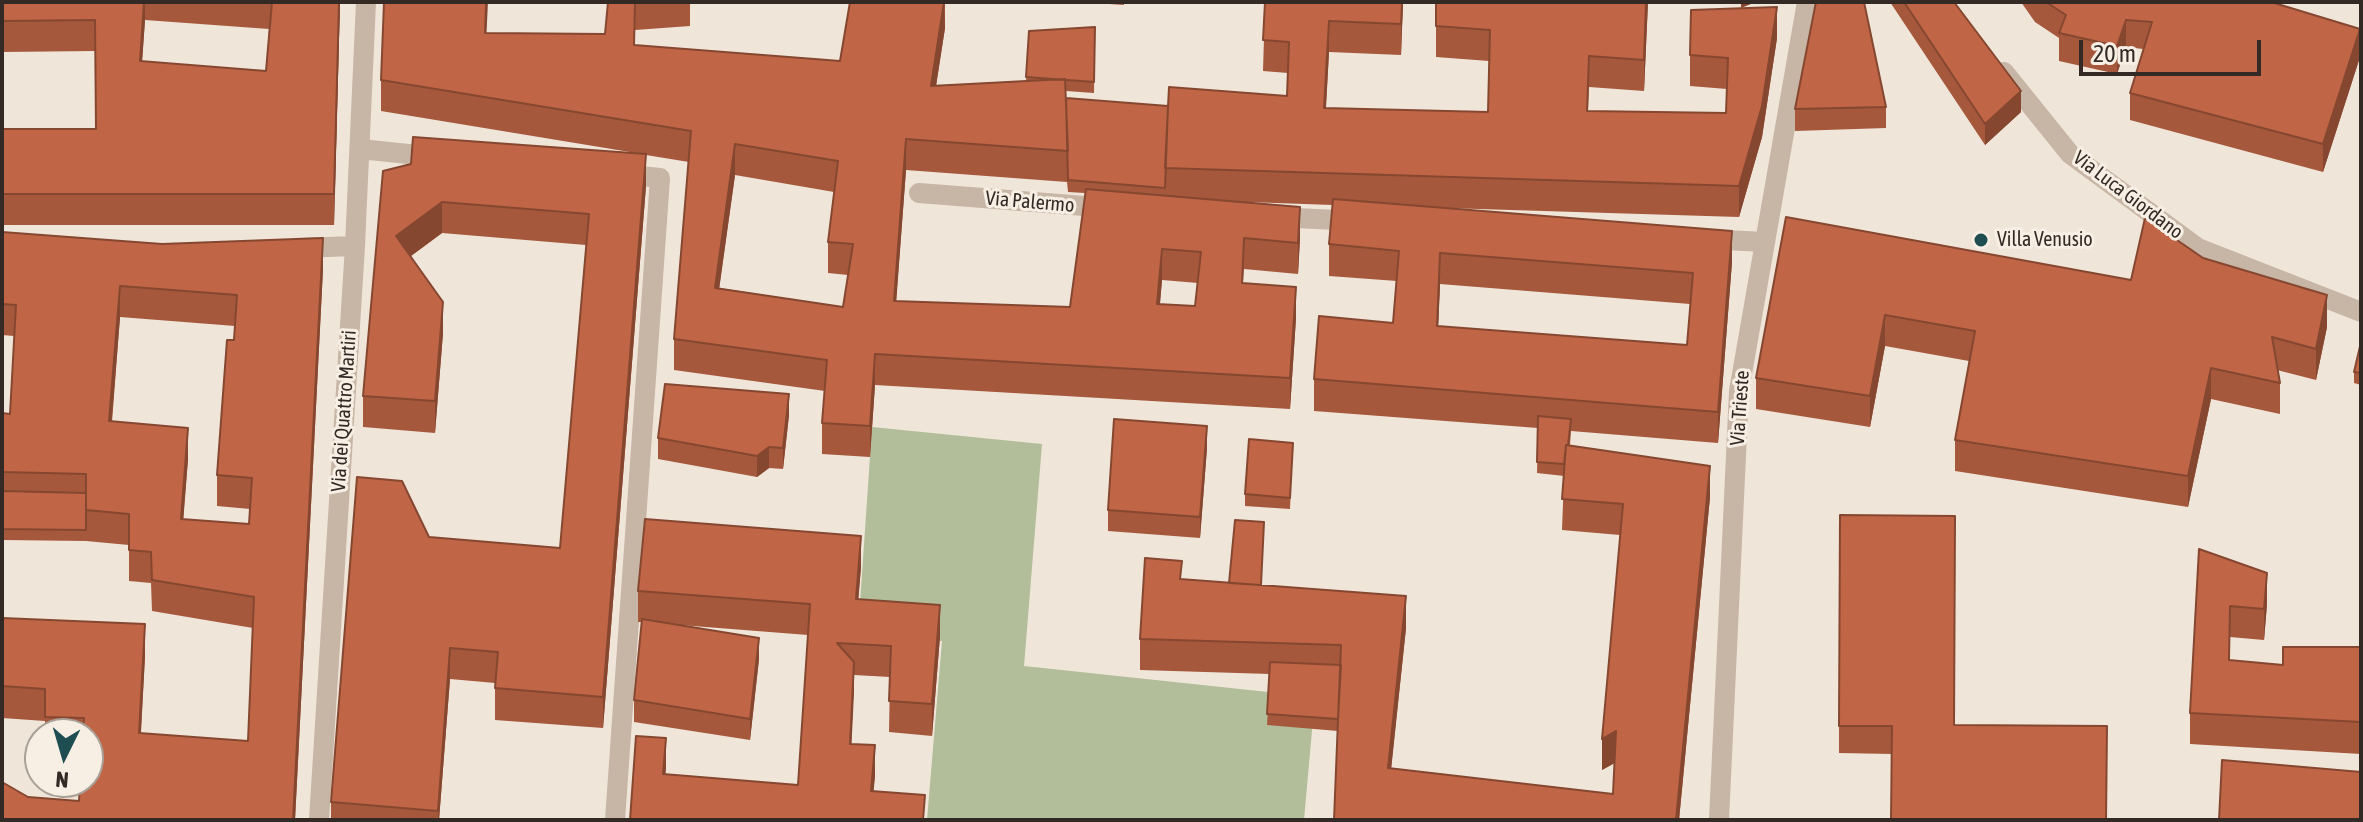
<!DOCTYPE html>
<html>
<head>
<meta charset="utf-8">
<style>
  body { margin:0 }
  #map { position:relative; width:2363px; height:822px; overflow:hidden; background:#f0e5d9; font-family:"Asap Condensed",sans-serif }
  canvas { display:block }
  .frame { position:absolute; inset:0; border:4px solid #332a26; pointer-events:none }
  .north { position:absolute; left:24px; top:718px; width:80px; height:80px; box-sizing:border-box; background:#f8efe4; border:2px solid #a9a098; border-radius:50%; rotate:185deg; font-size:22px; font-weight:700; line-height:32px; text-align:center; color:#332a26 }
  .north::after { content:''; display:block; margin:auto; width:28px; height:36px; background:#1e4e52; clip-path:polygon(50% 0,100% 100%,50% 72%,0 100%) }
  .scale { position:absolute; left:2079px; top:40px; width:182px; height:36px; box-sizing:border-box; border:4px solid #332a26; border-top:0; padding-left:10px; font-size:24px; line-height:28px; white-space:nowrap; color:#332a26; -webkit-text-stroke:6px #f8efe4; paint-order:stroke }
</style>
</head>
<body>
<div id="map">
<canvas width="2363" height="822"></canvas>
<div class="frame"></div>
<div class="north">N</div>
<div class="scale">20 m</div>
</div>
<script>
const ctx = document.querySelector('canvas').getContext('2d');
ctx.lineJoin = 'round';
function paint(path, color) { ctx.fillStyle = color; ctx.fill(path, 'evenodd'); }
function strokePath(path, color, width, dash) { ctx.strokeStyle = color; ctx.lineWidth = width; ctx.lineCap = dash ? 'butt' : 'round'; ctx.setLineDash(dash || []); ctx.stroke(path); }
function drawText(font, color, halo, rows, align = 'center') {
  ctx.font = font + ' "Asap Condensed",sans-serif'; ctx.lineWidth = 6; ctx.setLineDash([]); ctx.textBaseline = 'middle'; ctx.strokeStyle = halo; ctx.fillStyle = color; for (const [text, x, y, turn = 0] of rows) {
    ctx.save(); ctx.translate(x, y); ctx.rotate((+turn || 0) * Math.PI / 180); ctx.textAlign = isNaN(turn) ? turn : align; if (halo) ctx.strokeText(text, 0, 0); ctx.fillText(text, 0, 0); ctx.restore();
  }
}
paint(new Path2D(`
  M872 427 1042 444 1024 666 1315 697 1304 820H927L942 641 858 633Z`), '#b1be99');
strokePath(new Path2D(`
  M2004 72 2070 154 2198 248 2361 312
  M360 149 437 157
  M919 193 1110 208
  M1274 217 1358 221
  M1705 239 1764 242
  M299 248 355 246
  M319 820 355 246 366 2
  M615 820 660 178 620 174
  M1719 820 1739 391 1807 2`), '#c7b5a5', 20);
paint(new Path2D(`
  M2 2H340L334 225H2V129H96L95 51 2 52ZM145 20 269 29 266 71 142 61Z
  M608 2H690V26L635 30V45L840 61 945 2V28L936 86 1026 81 1029 31 1095 27 1094 93 1066 91V98L1168 106 1287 96 1288 73 1263 71 1265 4 1191 2H1403L1401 55 1329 52 1326 108 1488 112 1489 61 1436 57V26L1648 2 1644 91 1589 87 1588 111 1726 113 1727 89 1690 86V55L1777 38 1762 137 1739 217 1446 208 1732 262 1718 443 1571 431 1570 445 1710 497 1679 820H1334L1338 731 1267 725 1270 674 1140 670V639L1182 579 1262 585 1406 628 1391 768 1613 794 1615 763 1602 770 1620 535 1562 530 1564 476 1537 473 1538 428 1314 411V379L1393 323 1397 281 1329 276V244L1333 205 1247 202 1300 238 1298 274 1244 269 1243 283 1296 318 1290 409 875 385 870 457 822 454V423L825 391 674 370V339L689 162 646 155V186L603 728 495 720V683L450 679 439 820H331V802L429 537 560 548 586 245 442 233 411 256 443 333 435 433 363 427V396L383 171 642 154 381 111V80L486 33 605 34ZM906 170 1067 182 1068 192 1085 193 1070 307 896 301ZM735 175 834 192 828 242V273L848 275 843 307 719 288ZM1162 280 1198 283 1195 306 1160 304ZM1440 284 1690 304 1687 345 1438 326Z
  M1079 2H1124V5Z
  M1890 2H1954L2021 112 1985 145Z
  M2021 2H2271L2360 57 2323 172 2130 120V93L2143 49 2126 47 2117 74 2059 61V38L2035 22Z
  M1886 107V128L1795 131V109Z
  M1786 217 2131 280 2203 258 2327 327 2316 380 2277 370 2280 383V414L2211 399 2188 507 1955 471V440L1969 361 1885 346 1870 427 1756 409V378Z
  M2 232 323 269 295 820H2V782L28 797 79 801 88 734H45V721L2 718V618L145 656 141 733 248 741 253 628 152 611 151 583 129 581V545L86 541 2 540V413L10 414 14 336 2 335ZM120 317 235 326 217 475V506L250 509 249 524 183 519 188 459 112 422Z
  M2361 342V385L2354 383V372Z
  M789 415 783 469 769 468 757 477 658 459V438Z
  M1293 443 1290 509 1245 506V494Z
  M1207 448 1200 538 1108 531V510Z
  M1955 516 1892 754 1839 753V726Z
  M2199 549 2267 604 2264 640 2230 637V660L2283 665 2361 647V754L2190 744V713Z
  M861 567 858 599 940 636 932 736 889 732 890 677 854 675 851 744 875 776 873 791 925 820 666 774 798 785 808 635 680 625 759 659 750 740 634 722V700L642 622H638V591Z`), '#a5583c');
paint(new Path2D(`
  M144 2H145V20L140 92V61Z
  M339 2H340L334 225V194Z
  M486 2H488L485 64V33Z
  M944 2 945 28 931 118V86Z
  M1402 2H1403L1401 55V24Z
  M1646 2H1648L1644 91V60Z
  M1741 2H1756L1741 8Z
  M1777 7V38L1762 137 1739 217V186Z
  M2126 20V47L2117 74V46Z
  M1329 21V52L1324 139V108Z
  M2360 29V57L2323 172V144Z
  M2021 91V112L1985 145V124Z
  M906 139V170L894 332V301Z
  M735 144V175L715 319V288Z
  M646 154V186L603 728V697Z
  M442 202V233L396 267V236Z
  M1300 207V238L1298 274V243Z
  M1732 231V262L1718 443V412Z
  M323 238V269L295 820H293Z
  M1162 249V280L1157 335V304Z
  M1440 253V284L1437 357V326Z
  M120 286V317L109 453V421Z
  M1296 287V318L1290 409V378Z
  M2327 295V327L2316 380V349Z
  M443 302V333L435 433V401Z
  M1885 315V346L1870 427V396Z
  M875 354V385L870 457V426Z
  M2211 368V399L2188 507V476Z
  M789 394V415L783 469V448Z
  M1207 426V448L1200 538V517Z
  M188 428V459L181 550V519Z
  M769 447V468L757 477V456Z
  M1710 466V497L1679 820H1676Z
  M861 536V567L856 630V599Z
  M2267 573V604L2264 640V609Z
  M1406 596V628L1388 799V768Z
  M940 605V636L932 736V704Z
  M145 624V656L139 764V733Z
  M759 638V659L750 740V719Z
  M450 648V679L439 820H438Z
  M854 662V693L850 775V744Z
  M1616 731V762L1602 770V739Z
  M666 738V769L663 805V774Z
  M875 745V776L871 820V791Z`), '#864731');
const building = new Path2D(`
  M2 2H144L140 61 266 71 272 2H339L334 194H2V129H96L95 20 2 21Z
  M384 2H486L485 33 605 34 608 2H635L634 45 840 61 850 2H944L931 86 1065 79 1068 151 906 139 894 301 1070 307 1086 189 1300 207 1298 243 1244 238 1242 283 1296 287 1290 378 875 354 870 426 822 423 827 360 674 339 691 131 381 80ZM735 144 838 161 828 242 853 244 843 307 715 288ZM1162 249 1201 252 1195 306 1157 304Z
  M1265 2H1402L1401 24 1329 21 1324 108 1488 112 1490 30 1436 26V2H1646L1644 60 1589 56 1587 111 1726 113 1728 58 1690 55 1691 10 1777 7 1762 106 1739 186 1165 168 1169 87 1287 96 1289 42 1263 40Z
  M1816 2H1864L1886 107 1795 109Z
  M1904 2H1954L2021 91 1985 124Z
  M2046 2H2271L2360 29 2323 144 2130 93 2152 22 2126 20 2117 46 2059 33 2066 15Z
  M1095 27 1094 82 1026 77 1029 31Z
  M1066 98 1168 106 1165 188 1068 180Z
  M413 137 646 154 603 697 495 688 498 652 450 648 438 811 331 802 357 477 402 481 429 537 560 548 589 214 442 202 396 236 443 302 435 401 363 396 383 171 411 164Z
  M1333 199 1732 231 1718 412 1314 379 1319 316 1393 323 1399 251 1329 244ZM1440 253 1693 273 1687 345 1437 326Z
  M1786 217 2131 280 2145 218 2203 258 2327 295 2316 349 2272 337 2280 383 2211 368 2188 476 1955 440 1975 331 1885 315 1870 396 1756 378Z
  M2 232 162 244 323 238 293 820 2 819V782L28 797 79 801 80 782H88V734H83L84 718 45 717V689L2 686V618L145 624 139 733 248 741 254 597 152 580 151 552 129 550V514L86 510V474L2 472V413L10 414 16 305 2 304ZM120 286 237 295 234 340H227L217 475 252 478 249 524 181 519 188 428 109 421Z
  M2361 342V373L2354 372Z
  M665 384 789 394 783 448 769 447 757 456 658 438Z
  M1538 416 1571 419 1568 445H1566L1564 464 1537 462Z
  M1114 419 1207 426 1200 517 1108 510Z
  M1249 439 1293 443 1290 498 1245 494Z
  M1566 445 1710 466 1676 820H1334L1341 645 1140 639 1145 558 1182 561 1180 579 1406 596 1388 768 1613 794 1616 731 1602 739 1623 504 1562 499Z
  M2 491 86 493V530L2 529Z
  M1840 515 1955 516 1954 725 2107 726 2106 820H1891L1892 726H1839Z
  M645 519 861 536 856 599 940 605 932 704 889 701 891 646 837 643 854 662 850 744 875 745 871 791 925 795 923 820H630L636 736 666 738 663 774 798 785 810 604 638 591Z
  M1235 520 1264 522 1261 585 1229 583Z
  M2199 549 2267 573 2264 609 2230 606 2229 660 2283 665V647H2361V722L2190 713Z
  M642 619 759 638 750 719 634 700Z
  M1270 662 1341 665 1338 719 1267 714Z
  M2222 760 2361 772V820H2219Z`);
paint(building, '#c06646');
strokePath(building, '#864731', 2);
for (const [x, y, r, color] of [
  [1981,240,8,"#1e4e52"]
]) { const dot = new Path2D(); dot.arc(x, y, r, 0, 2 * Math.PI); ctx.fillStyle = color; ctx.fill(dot); strokePath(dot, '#f8efe4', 3); }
drawText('20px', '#332a26', '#f8efe4', [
  ["Via Luca Giordano",2128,195,37],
  ["Via Palermo",1030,202,5],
  ["Via Trieste",1740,408,-86],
  ["Via dei Quattro Martiri",344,411,-86]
]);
drawText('20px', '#332a26', '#f8efe4', [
  ["Villa Venusio",1997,240]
], 'left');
</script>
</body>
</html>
